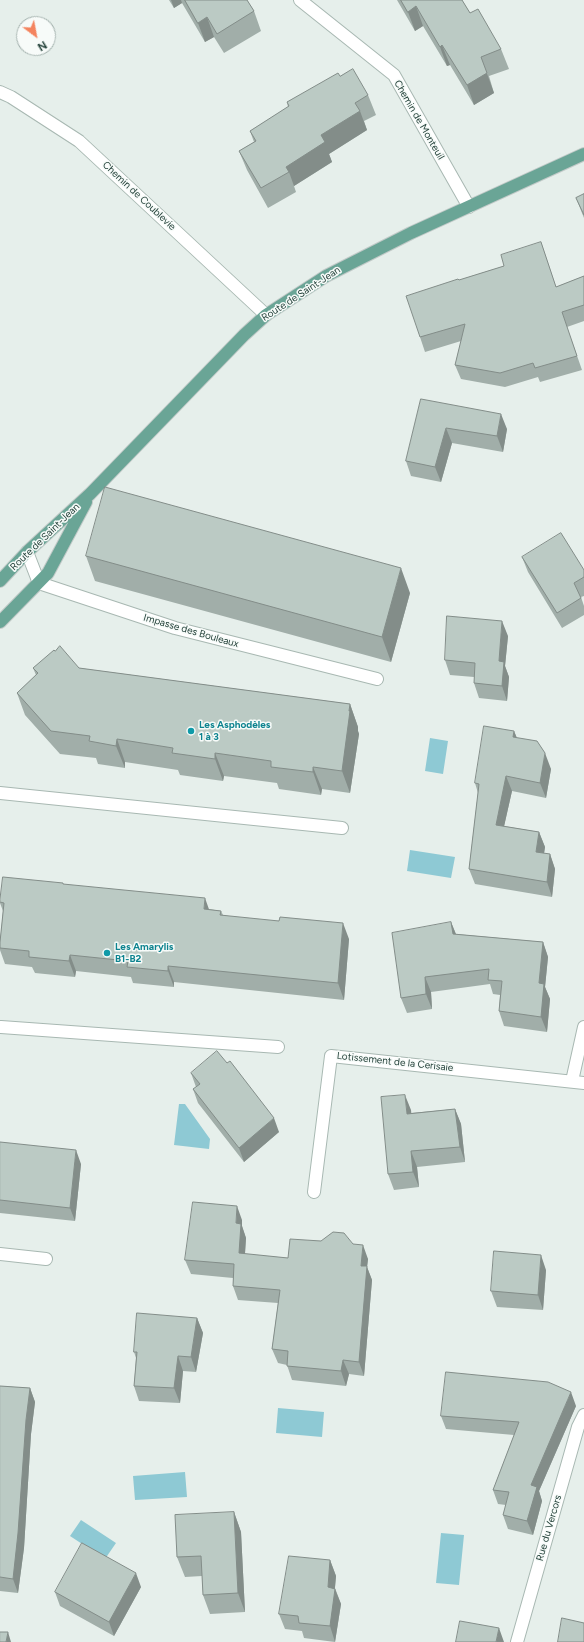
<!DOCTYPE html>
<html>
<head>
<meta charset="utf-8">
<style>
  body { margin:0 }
  #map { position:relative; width:584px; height:1642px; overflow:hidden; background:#e6efeb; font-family:Figtree,sans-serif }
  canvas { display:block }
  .north { position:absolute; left:16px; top:16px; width:40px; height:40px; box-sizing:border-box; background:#f7fbf9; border:1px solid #a3b1ad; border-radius:50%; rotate:148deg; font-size:11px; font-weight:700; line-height:16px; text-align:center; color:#24423a }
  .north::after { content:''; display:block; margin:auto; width:14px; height:18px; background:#f4845f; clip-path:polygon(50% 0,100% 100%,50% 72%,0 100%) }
</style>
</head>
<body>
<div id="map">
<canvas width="584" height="1642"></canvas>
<div class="north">N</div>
</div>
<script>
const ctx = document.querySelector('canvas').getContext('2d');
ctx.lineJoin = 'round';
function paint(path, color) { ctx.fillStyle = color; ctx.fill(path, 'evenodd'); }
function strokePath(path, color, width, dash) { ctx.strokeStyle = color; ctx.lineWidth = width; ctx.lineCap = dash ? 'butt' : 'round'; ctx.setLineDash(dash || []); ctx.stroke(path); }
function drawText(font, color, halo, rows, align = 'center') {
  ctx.font = font + ' Figtree,sans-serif'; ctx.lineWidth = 3; ctx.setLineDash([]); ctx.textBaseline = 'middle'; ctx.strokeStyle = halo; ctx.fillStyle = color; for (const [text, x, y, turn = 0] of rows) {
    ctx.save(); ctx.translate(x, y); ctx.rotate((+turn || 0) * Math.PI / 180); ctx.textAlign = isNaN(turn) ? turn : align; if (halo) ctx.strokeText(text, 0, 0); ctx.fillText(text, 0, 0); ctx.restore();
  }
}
paint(new Path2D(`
  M430 738 448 741 443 774 425 771Z
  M410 850 455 857 451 878 407 871Z
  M179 1104H185L210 1139 209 1149 174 1145Z
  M278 1408 324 1412 322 1437 276 1433Z
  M185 1472 187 1497 135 1500 133 1476Z
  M81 1520 116 1543 105 1559 70 1536Z
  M441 1533 464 1535 459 1585 436 1583Z`), '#8ec9d4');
const minor = new Path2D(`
  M300 0 394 75 469 207
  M0 92 11 97 79 141 266 315
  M27 552 39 583 175 628 377 679
  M0 793 342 828
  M1 1027 278 1047
  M572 1081 584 1027
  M314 1192 331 1056 584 1083
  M0 1254 46 1259
  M517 1642 578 1427 584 1415`);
const major = new Path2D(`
  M0 581 27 552 90 494 244 335 266 315 326 276 411 233 584 154
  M0 622 48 573 86 502`);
strokePath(minor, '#a8b8b2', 14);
strokePath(major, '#c2cac8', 14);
strokePath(minor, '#fff', 12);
strokePath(major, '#6aa596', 12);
paint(new Path2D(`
  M169 0H247L254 11 261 31 224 53 214 37 205 42 182 3 174 8Z
  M397 0H462L470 13 501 49 509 69 489 76 494 93 474 105 450 65 447 66 423 26 415 31Z
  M340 76 368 95 376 115 364 121 367 130 329 154 332 162 294 186 296 192 268 208 247 170 239 151 254 142 250 131 288 107 287 102Z
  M584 194V218L576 198Z
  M541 242 556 287 584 276V321L567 327 582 370 540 382 538 377 505 387 461 379 455 365 461 341 425 352 420 337 459 280 504 266Z
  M421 399 507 429 503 452 452 443 441 482 411 476 406 461Z
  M86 556 410 593 391 662 95 581Z
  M522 557 584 570V596L581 597 584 606V615L562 628 528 572Z
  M508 636 505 666 509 677 507 701 479 698 474 683V677L450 675 445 660Z
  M55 651 79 668 350 704 358 727V731L359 734 350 793 322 789 321 795 279 789 277 783 224 776 223 781 180 775 178 770 125 762V768L98 764 96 758 60 754 25 715 17 693 36 675 33 668Z
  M514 731 517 738 551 769 546 798 512 791 504 826 539 832 545 847 544 853 550 854 555 869 552 897 475 884 469 869 478 793 475 783Z
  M63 885 209 909 221 911 223 915 349 939 344 1000 174 982V987L133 983 131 977 76 971 75 977 35 973 32 967 5 964 0 950V942L3 911 0 903V900Z
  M451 922 456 934 543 942 548 957 545 987 550 999 547 1032 504 1026 499 1011 500 995 493 994 490 984 431 992 432 1009 407 1013 401 998Z
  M191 1073 279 1132 244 1162 198 1103 193 1089 196 1087Z
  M455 1109 461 1124 465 1162 417 1167 419 1187 394 1190 388 1174 411 1110V1113Z
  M0 1142 81 1164 75 1221 0 1213Z
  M242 1220V1226L246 1238 245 1254 288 1258 353 1244 368 1259 367 1267 372 1280 364 1376 349 1374 346 1386 292 1380 287 1365 278 1363 272 1349 278 1303 238 1300 233 1286V1278L191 1274 185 1260Z
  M546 1270 543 1310 497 1307 491 1291Z
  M197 1318 203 1333 196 1372 183 1371 180 1403 139 1401 134 1386 136 1358 134 1352Z
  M0 1386 30 1388 35 1402 31 1434 24 1548 18 1593 0 1591Z
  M576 1406 539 1491 542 1501 533 1535 508 1529 503 1515 506 1505 498 1504 493 1490 514 1435 446 1429 441 1416Z
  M234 1512 241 1532 245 1612 210 1614 203 1595 202 1576 185 1577 177 1557Z
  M330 1560 336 1576 335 1588 341 1604 335 1642 304 1638 302 1631 285 1629 279 1614Z
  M141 1587 114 1636 60 1606 55 1592Z`), '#a1aea9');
paint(new Path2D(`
  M171 0H181L182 3 174 8Z
  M416 6 423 26 415 31 408 12Z
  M207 17 214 37 205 42 198 23Z
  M442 45 450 65 447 66 440 47Z
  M481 57 494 93 474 105 467 85Z
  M360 111 367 130 329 154 332 162 294 186 289 172 286 167 321 135Z
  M501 414 507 429 503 452 497 436Z
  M446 428 452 443 441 482 435 467Z
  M401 568 410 593 391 662 382 637Z
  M502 621 508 636 505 666 509 677 507 701 502 686 499 661Z
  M350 704 358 727V731L359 734 350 793 342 771Z
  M514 731 520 746 513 737Z
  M117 739 125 762V768L116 746Z
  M215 753 224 776 223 781 215 759Z
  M545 753 551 769 546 798 540 783Z
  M313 767 322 789 321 795 313 772Z
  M506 776 512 791 501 840 496 825Z
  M539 832 545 847 542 867 536 852Z
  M550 854 555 869 552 897 547 882Z
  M205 898 211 915 204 909Z
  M451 922 457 937 453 934Z
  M343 923 349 939 344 1000 338 983Z
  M543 942 548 957 545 987 550 999 547 1032 541 1017 539 983Z
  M70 955 76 971 75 977 69 961Z
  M168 966 174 982V987L168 971Z
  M425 977 431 992 432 1009 426 994Z
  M405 1095 411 1110 413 1129 407 1114Z
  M455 1109 461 1124 465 1162 460 1147Z
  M274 1118 279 1132 244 1162 239 1148Z
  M76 1150 81 1164 75 1221 70 1208Z
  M411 1151 417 1167 419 1187 413 1172Z
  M237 1206 242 1220V1226L246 1238 244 1267 239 1253 236 1223Z
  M363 1245 368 1259 367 1267 372 1280 364 1376 359 1362 361 1266Z
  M541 1255 546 1270 543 1310 538 1295Z
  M197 1318 203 1333 196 1372 191 1357Z
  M178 1356 183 1371 180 1403 174 1388Z
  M343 1360 349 1374 346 1386 341 1371Z
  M30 1388 35 1402 31 1434 24 1548 18 1593 13 1579 26 1420Z
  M571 1392 576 1406 539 1491 542 1501 533 1535 527 1521 531 1485Z
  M234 1512 241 1532 245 1612 238 1593Z
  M330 1560 336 1576 334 1597 335 1589 341 1604 335 1642 330 1626 328 1587Z
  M136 1573 141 1587 114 1636 109 1622Z
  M499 1628 504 1642H496Z
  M8 1632 11 1642H6Z`), '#838d89');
const building = new Path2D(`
  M185 0H247L254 11 217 34 207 17 198 23Z
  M401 0H462L470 13 478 9 501 49 481 57 487 73 467 85 442 45 440 47 416 6 408 12Z
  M353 69 368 95 355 103 360 111 321 135 325 142 286 167 289 172 261 188 239 151 256 141 250 131 289 106 287 102 338 73 340 76Z
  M584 194V215L576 198Z
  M541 242 556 287 584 276V305L562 312 577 356 535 368 533 363 500 373 455 365 465 324 420 337 406 296 458 279 459 280 504 266 501 255Z
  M421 399 501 414 497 436 446 428 435 467 406 461Z
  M105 487 401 568 382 637 86 556Z
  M561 533 584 570V577L574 583 581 598 557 613 522 557Z
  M447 616 502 621 499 661 504 662 502 686 474 683 475 663 445 660Z
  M60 646 79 668 350 704 349 711H350L342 771 313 767V772L271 767V761L215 753V759L172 753 173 748 117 739 116 746 89 741 90 736 51 731 17 693 38 673 33 668 54 650 55 651Z
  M484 726 514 731 513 737 537 741 545 753 540 783 506 776 496 825 539 832 536 852 550 854 547 882 469 869 479 784 475 783Z
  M3 877 63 883V884L205 898 204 909 221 911 220 915 279 921 280 917 343 923 338 983 168 966V971L127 967 128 961 70 955 69 961 29 957V951L0 948V942L4 903 0 902Z
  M451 922 453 934 543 942 539 983 544 984 541 1017 499 1011 502 981 488 980 489 969 425 977 426 994 401 998 392 933Z
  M217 1051 227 1063 230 1061 274 1118 239 1148 193 1089 200 1084 191 1073Z
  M405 1095 407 1114 455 1109 460 1147 411 1151 413 1172 388 1174 381 1097Z
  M0 1142 76 1150 70 1208 0 1200Z
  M193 1202 237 1206 236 1223 241 1224 239 1253 288 1258 290 1239 321 1241 333 1232 344 1233 353 1244 363 1245 361 1266H367L359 1362 343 1360 341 1371 287 1366 288 1351 272 1349 280 1290 233 1286 234 1264 185 1260Z
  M494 1251 541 1255 538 1295 491 1291Z
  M137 1313 197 1318 191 1357 178 1356 174 1388 134 1386 137 1352H134Z
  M446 1372 548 1382 571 1392 531 1485 537 1487 527 1521 503 1515 509 1492 493 1490 519 1422 441 1416Z
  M0 1386 30 1388 26 1420 18 1533 13 1579 0 1577Z
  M234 1512 238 1593 203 1595 201 1556 177 1557 175 1515Z
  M82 1543 136 1573 109 1622 55 1592Z
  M289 1556 330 1560 328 1587 335 1589 330 1626 299 1623 298 1616 279 1614Z
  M562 1618 584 1623V1642H558Z
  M460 1621 499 1628 496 1642H456Z
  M0 1632H8L6 1642H0Z`);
paint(building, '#bbcac4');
strokePath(building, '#838d89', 1);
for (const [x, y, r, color] of [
  [191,731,4,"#0f9aa8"],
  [107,953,4,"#0f9aa8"]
]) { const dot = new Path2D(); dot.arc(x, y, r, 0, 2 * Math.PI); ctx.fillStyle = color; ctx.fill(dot); strokePath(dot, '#f7fbf9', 1.5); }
drawText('10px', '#24423a', '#f7fbf9', [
  ["Chemin de Monteuil",419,120,60],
  ["Chemin de Coublevie",139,196,43],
  ["Route de Saint-Jean",301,294,-33],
  ["Route de Saint-Jean",45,537,-44],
  ["Impasse des Bouleaux",191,631,16],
  ["Lotissement de la Cerisaie",395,1062,6],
  ["Rue du Vercors",549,1528,-74]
]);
drawText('bold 10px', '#0d838f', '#f7fbf9', [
  ["Les Asphodèles",199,725],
  ["1 à 3",199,737],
  ["Les Amarylis",115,947],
  ["B1-B2",115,959]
], 'left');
</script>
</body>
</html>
